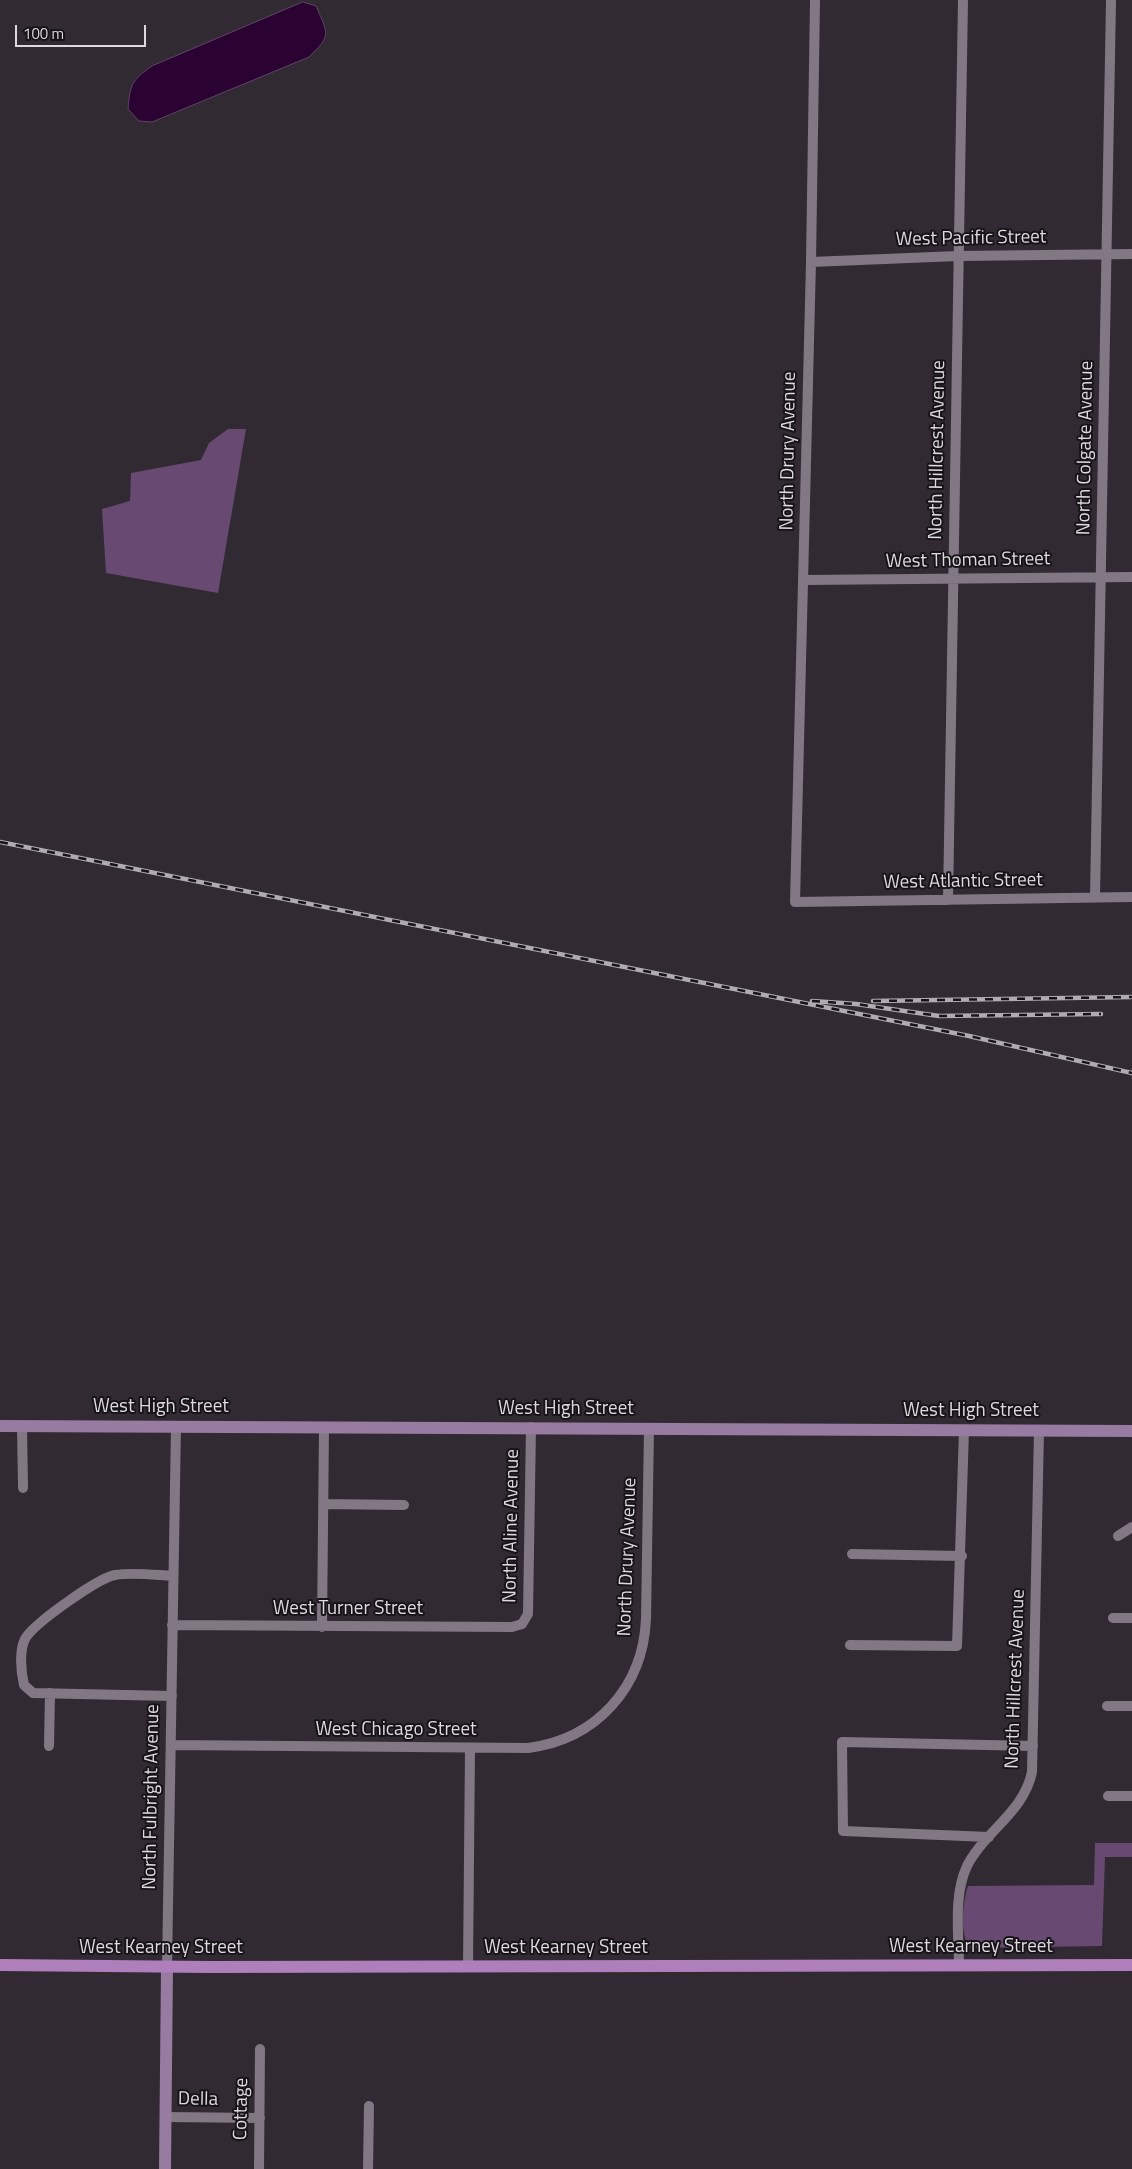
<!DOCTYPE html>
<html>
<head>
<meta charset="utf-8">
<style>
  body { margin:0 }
  #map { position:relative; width:1132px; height:2169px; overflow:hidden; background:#312a33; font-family:"Titillium Web",sans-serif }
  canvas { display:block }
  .scale { position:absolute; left:15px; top:25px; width:131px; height:22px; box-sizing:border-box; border:2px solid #ded9e0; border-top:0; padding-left:6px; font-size:15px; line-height:18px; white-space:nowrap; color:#ded9e0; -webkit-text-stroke:4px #171418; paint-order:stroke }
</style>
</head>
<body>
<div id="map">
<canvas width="1132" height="2169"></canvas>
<div class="scale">100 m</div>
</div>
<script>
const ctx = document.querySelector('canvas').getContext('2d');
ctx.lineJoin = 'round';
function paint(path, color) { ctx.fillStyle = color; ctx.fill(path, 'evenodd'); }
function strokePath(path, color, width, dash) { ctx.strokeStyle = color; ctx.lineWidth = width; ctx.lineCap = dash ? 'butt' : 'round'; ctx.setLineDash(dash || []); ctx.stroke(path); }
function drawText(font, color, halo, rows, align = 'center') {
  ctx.font = font + ' "Titillium Web",sans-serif'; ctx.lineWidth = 4; ctx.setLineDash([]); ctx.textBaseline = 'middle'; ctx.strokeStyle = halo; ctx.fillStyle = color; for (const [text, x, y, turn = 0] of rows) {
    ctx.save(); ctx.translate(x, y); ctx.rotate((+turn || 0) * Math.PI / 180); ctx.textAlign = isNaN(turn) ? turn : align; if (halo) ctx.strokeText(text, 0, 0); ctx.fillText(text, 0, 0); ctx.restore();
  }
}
paint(new Path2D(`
  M228 429H246L218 593 106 573 102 509 130 501 131 473 201 460 209 443Z
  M1095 1843H1132V1857H1105L1102 1946 970 1948C959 1934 963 1901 968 1886L1094 1885Z`), '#684971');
const water = new Path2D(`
  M303 2 316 6C328 34 332 35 309 57L152 122 139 121 128 109C130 84 132 80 152 66Z`);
paint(water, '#2a0333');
strokePath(water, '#604367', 1);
strokePath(new Path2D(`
  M815 0 811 262 795 902 1132 897
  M811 262 958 256 1132 254
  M804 580 1132 577
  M1095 897 1111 0
  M948 900 963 0
  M22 1426 23 1488
  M324 1504 404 1505
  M1118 1536 1132 1527
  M852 1554 962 1556
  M1113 1618H1132
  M172 1625 512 1627 522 1624 528 1614 531 1427
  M322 1627 324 1427
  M850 1645 957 1646 964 1430
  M172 1696 33 1693 24 1685C21 1672 19 1651 25 1639 33 1624 98 1578 115 1575 134 1572 155 1575 173 1576
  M1107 1706H1132
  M171 1745 528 1748C597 1739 643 1687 646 1619L649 1428
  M49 1746 50 1693
  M1108 1796H1132
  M989 1837 843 1831 842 1742 1033 1746
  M959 1966C959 1934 953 1896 967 1866 984 1832 1024 1812 1032 1772L1039 1430
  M167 1967 176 1426
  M468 1967 470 1748
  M166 2117 260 2118
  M259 2169 260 2049
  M368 2169 369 2106`), '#817884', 10);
strokePath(new Path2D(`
  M0 1426 1132 1431
  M165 2169 167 1967`), '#987ba0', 12);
strokePath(new Path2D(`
  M0 1965 210 1967 1132 1965`), '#af7fbc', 12);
const rail = new Path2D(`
  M0 842 969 1036 1132 1073
  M812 1001 856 1004 939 1016 1101 1014
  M873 1001 1132 997`);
strokePath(rail, '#b0abb2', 4.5);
strokePath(rail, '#171418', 2.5, [8]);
drawText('19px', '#ded9e0', '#171418', [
  ["West Pacific Street",971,239,-1],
  ["North Colgate Avenue",1086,448,-89],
  ["North Hillcrest Avenue",938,450,-89],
  ["North Drury Avenue",789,451,-89],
  ["West Thoman Street",968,561,-1],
  ["West Atlantic Street",963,882,-1],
  ["West High Street",161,1407],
  ["West High Street",566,1409],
  ["West High Street",971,1411],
  ["North Aline Avenue",512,1526,-89],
  ["North Drury Avenue",628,1557,-88],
  ["West Turner Street",348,1609],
  ["North Hillcrest Avenue",1016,1679,-88],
  ["West Chicago Street",396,1730],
  ["North Fulbright Avenue",152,1797,-89],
  ["West Kearney Street",971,1947],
  ["West Kearney Street",161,1948],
  ["West Kearney Street",566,1948],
  ["Della",198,2100,1],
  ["Cottage",242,2109,-89]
]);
</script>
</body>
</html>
